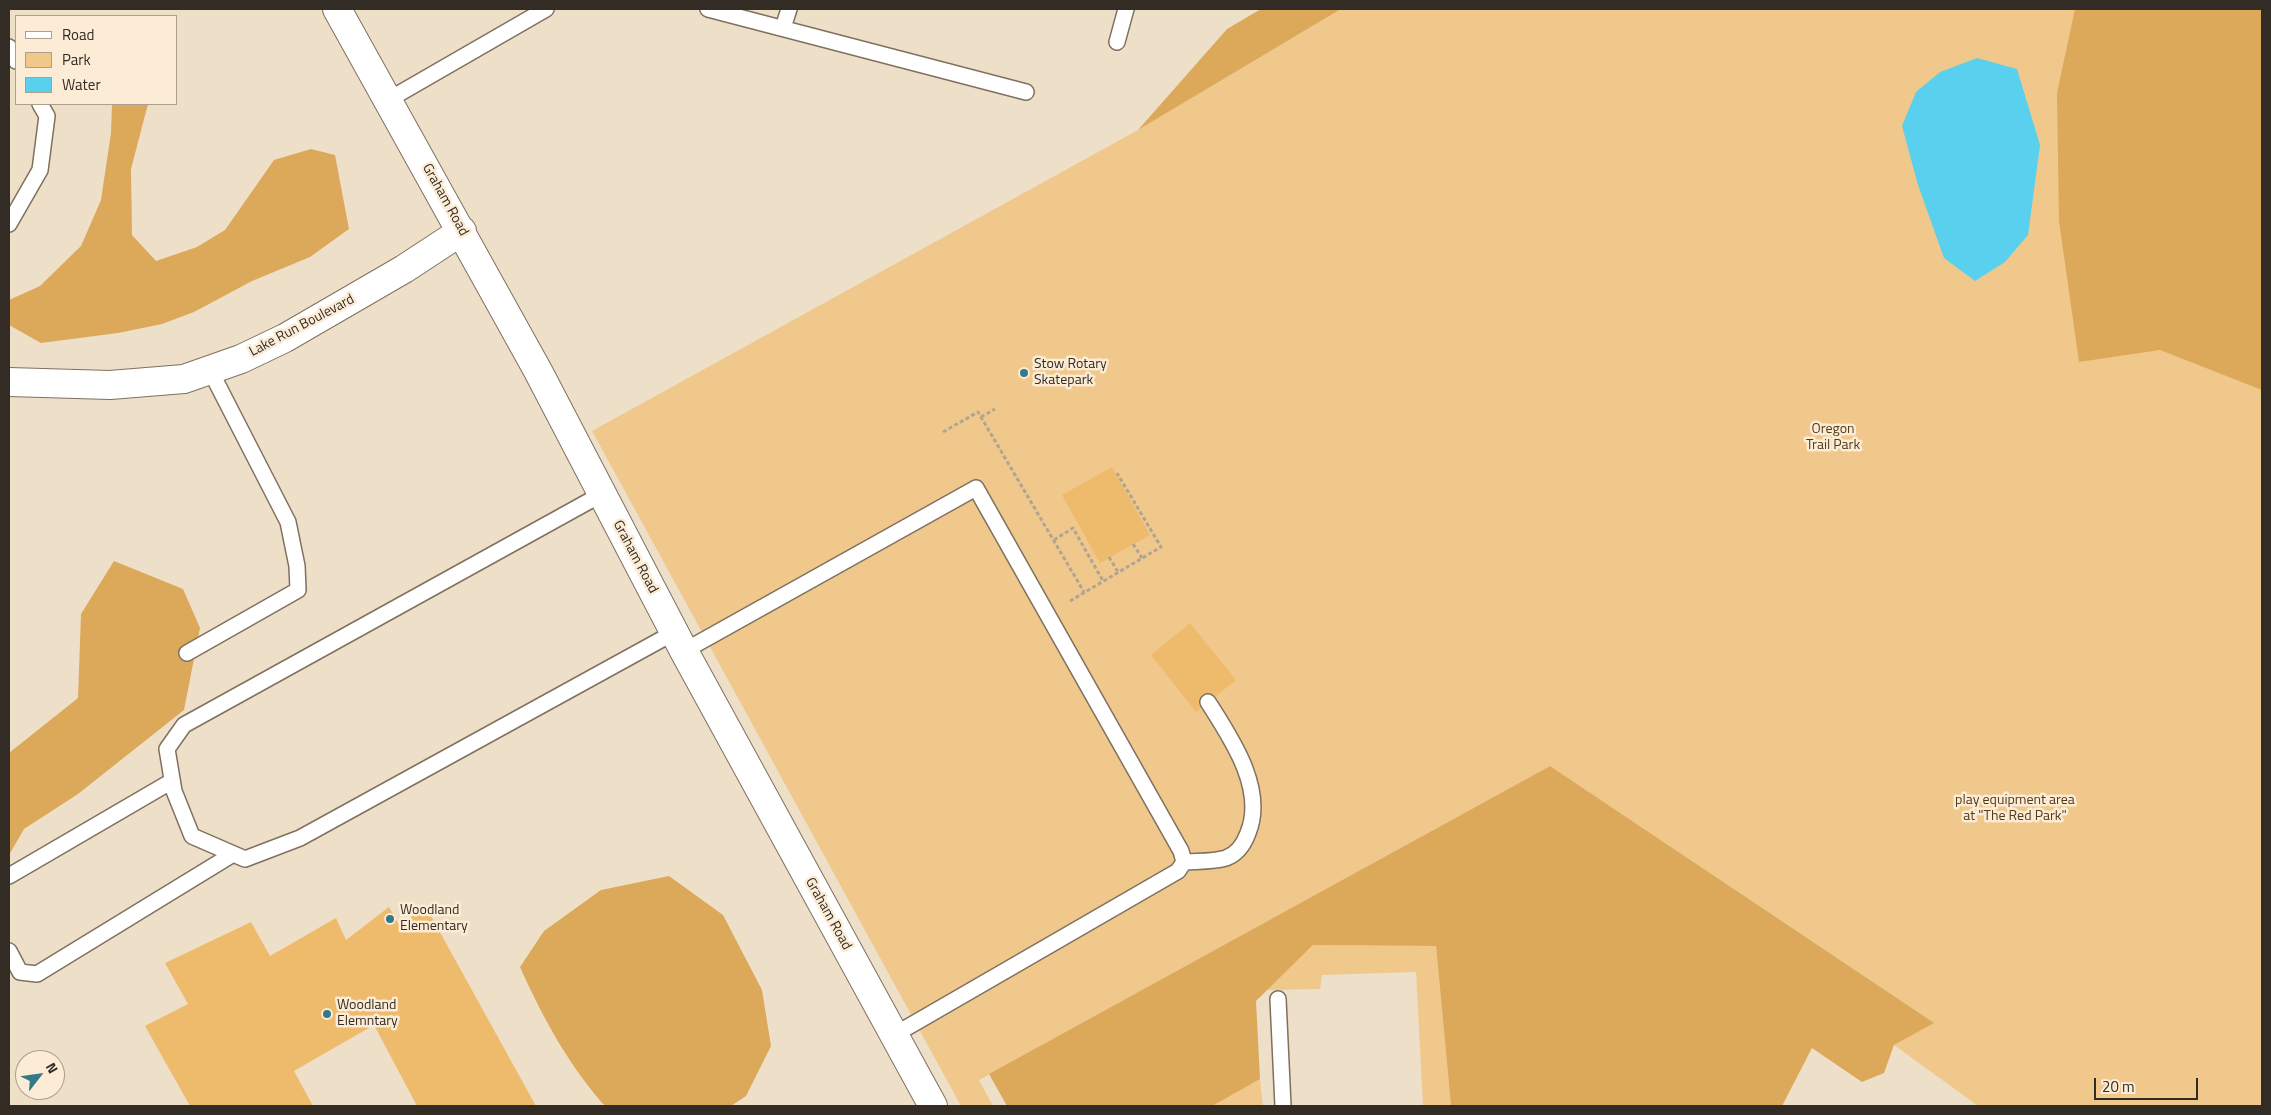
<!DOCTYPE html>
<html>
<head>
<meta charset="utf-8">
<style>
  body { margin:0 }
  #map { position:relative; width:2271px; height:1115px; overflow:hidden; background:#eedfc9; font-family:"Titillium Web",sans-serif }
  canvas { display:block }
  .frame { position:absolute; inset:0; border:10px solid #322c24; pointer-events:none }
  .legend { position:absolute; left:15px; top:15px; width:162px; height:90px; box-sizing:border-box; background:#fcecd6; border:1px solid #ab9f8f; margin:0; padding:6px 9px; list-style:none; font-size:15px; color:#322c24 }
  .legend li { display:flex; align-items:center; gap:10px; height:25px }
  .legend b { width:25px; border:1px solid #ab9f8f }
  .north { position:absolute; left:15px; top:1050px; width:50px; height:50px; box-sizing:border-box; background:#fcecd6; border:1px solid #ab9f8f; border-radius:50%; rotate:60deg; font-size:14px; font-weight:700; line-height:20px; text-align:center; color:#322c24 }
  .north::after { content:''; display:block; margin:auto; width:18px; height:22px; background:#357889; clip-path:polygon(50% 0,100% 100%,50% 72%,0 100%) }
  .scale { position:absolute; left:2094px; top:1078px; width:104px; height:22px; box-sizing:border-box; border:2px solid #322c24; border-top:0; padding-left:6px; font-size:15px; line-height:18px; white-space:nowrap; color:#322c24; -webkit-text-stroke:4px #fcecd6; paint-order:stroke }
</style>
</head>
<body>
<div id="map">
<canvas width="2271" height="1115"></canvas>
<div class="frame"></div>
<ul class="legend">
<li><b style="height:6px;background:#fff"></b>Road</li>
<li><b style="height:14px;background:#f0c88c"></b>Park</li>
<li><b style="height:14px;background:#59d0ee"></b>Water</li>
</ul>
<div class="north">N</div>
<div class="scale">20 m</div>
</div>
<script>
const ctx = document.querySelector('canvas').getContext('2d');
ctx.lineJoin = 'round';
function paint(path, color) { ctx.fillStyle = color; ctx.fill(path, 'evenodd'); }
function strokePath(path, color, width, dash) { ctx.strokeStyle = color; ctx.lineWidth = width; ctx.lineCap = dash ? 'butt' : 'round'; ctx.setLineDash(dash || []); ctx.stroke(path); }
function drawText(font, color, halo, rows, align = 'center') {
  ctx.font = font + ' "Titillium Web",sans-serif'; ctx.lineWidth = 5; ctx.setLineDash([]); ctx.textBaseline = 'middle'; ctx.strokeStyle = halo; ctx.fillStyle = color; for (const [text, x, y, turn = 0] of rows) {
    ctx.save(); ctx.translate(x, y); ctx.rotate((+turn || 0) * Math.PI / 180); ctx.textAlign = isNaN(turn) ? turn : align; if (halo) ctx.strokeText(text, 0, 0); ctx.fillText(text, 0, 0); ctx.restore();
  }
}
paint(new Path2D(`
  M1341 9H2262V1106H1978L1894 1045 1933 1023 1550 766 979 1080 993 1106H961L592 431 1138 130Z
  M1313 945 1436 946 1451 1106H1423L1416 972 1322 975 1320 989 1267 990Z
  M1260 1079 1263 1106H1212L1213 1104Z`), '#f0c88c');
paint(new Path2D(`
  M1261 9H1341L1138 130 1227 29Z
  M2075 9H2262V390L2160 350 2079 362 2059 221 2057 93Z
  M112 104H148L131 169 132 235 156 261 197 247 225 230 274 160 311 149 335 155 349 229 310 257 252 281 194 312 162 324 118 333 41 343 9 325V300L40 286 81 246 101 200 111 133Z
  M114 561 183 589 200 628 184 710 78 794 24 829 9 855V753L78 698 81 614Z
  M1550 766 1934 1023 1894 1045 1884 1073 1862 1082 1812 1048 1782 1106H1451L1436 946 1313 945 1256 1001 1260 1079 1212 1106H1007L989 1074Z
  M669 876 723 915 762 990 771 1046 746 1096 731 1106H605C569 1066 542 1016 520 967L544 931 601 890Z`), '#dca95a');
paint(new Path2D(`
  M1977 58 2017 69 2040 145 2028 235 2005 262 1975 281 1944 258 1918 185 1902 126 1916 92 1940 72Z`), '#59d0ee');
paint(new Path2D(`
  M1112 467 1150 535 1100 563 1062 495Z
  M1190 623 1236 680 1196 712 1151 655Z
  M389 907 399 925 426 907 536 1106H417L374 1025 294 1071 313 1106H190L145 1026 188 1004 165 963 251 922 270 956 336 918 346 940Z`), '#eebb6c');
const lane = new Path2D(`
  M708 9 1026 92
  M783 28 789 9
  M1117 42 1126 9
  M9 47 16 61
  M388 100 546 9
  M9 224 40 170 47 116 40 104
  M602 494 184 725 167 749 174 791 192 836 245 859 300 838 675 632
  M684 651 976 488 1181 851 1184 862 1178 871 894 1035
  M187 653 298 590 297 566 288 522 210 370
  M1184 862C1197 861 1214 862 1226 858 1237 854 1244 844 1248 833 1266 789 1231 738 1208 702
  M9 876 172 781
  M9 951 20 972 37 974 233 854
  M1278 999 1283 1106`);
const street = new Path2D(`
  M9 382 110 385 184 379 241 359 285 338 404 269 462 231`);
const secondary = new Path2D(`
  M337 9 538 371 684 651 933 1106`);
strokePath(lane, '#7f715e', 18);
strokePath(street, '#7f715e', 30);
strokePath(secondary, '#7f715e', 30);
strokePath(new Path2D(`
  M981 417 995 409
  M943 432 978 412 1084 592
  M1054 540 1073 528 1103 581
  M1133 544 1142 558
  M1109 557 1118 572
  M1070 601 1161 547 1117 473`), '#b0a493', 3, [4, 2.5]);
strokePath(lane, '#fff', 15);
strokePath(street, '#fff', 28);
strokePath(secondary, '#fff', 28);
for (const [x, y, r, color] of [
  [1024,373,5,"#357889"],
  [390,919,5,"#357889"],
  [327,1014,5,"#357889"]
]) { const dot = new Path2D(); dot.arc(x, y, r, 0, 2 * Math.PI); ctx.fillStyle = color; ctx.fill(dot); strokePath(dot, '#fcecd6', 2); }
drawText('14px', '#322c24', '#fcecd6', [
  ["Graham Road",445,200,61],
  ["Lake Run Boulevard",302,326,-28],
  ["Graham Road",635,557,62],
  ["Graham Road",828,914,61]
]);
drawText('14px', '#322c24', '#fcecd6', [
  ["Stow Rotary",1034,365],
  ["Skatepark",1034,381],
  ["Woodland",400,911],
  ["Elementary",400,927],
  ["Woodland",337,1006],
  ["Elemntary",337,1022]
], 'left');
drawText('14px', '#513c1a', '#fcecd6', [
  ["Oregon",1833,430],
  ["Trail Park",1833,446],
  ["play equipment area",2015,801],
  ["at \"The Red Park\"",2015,817]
]);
</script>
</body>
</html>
